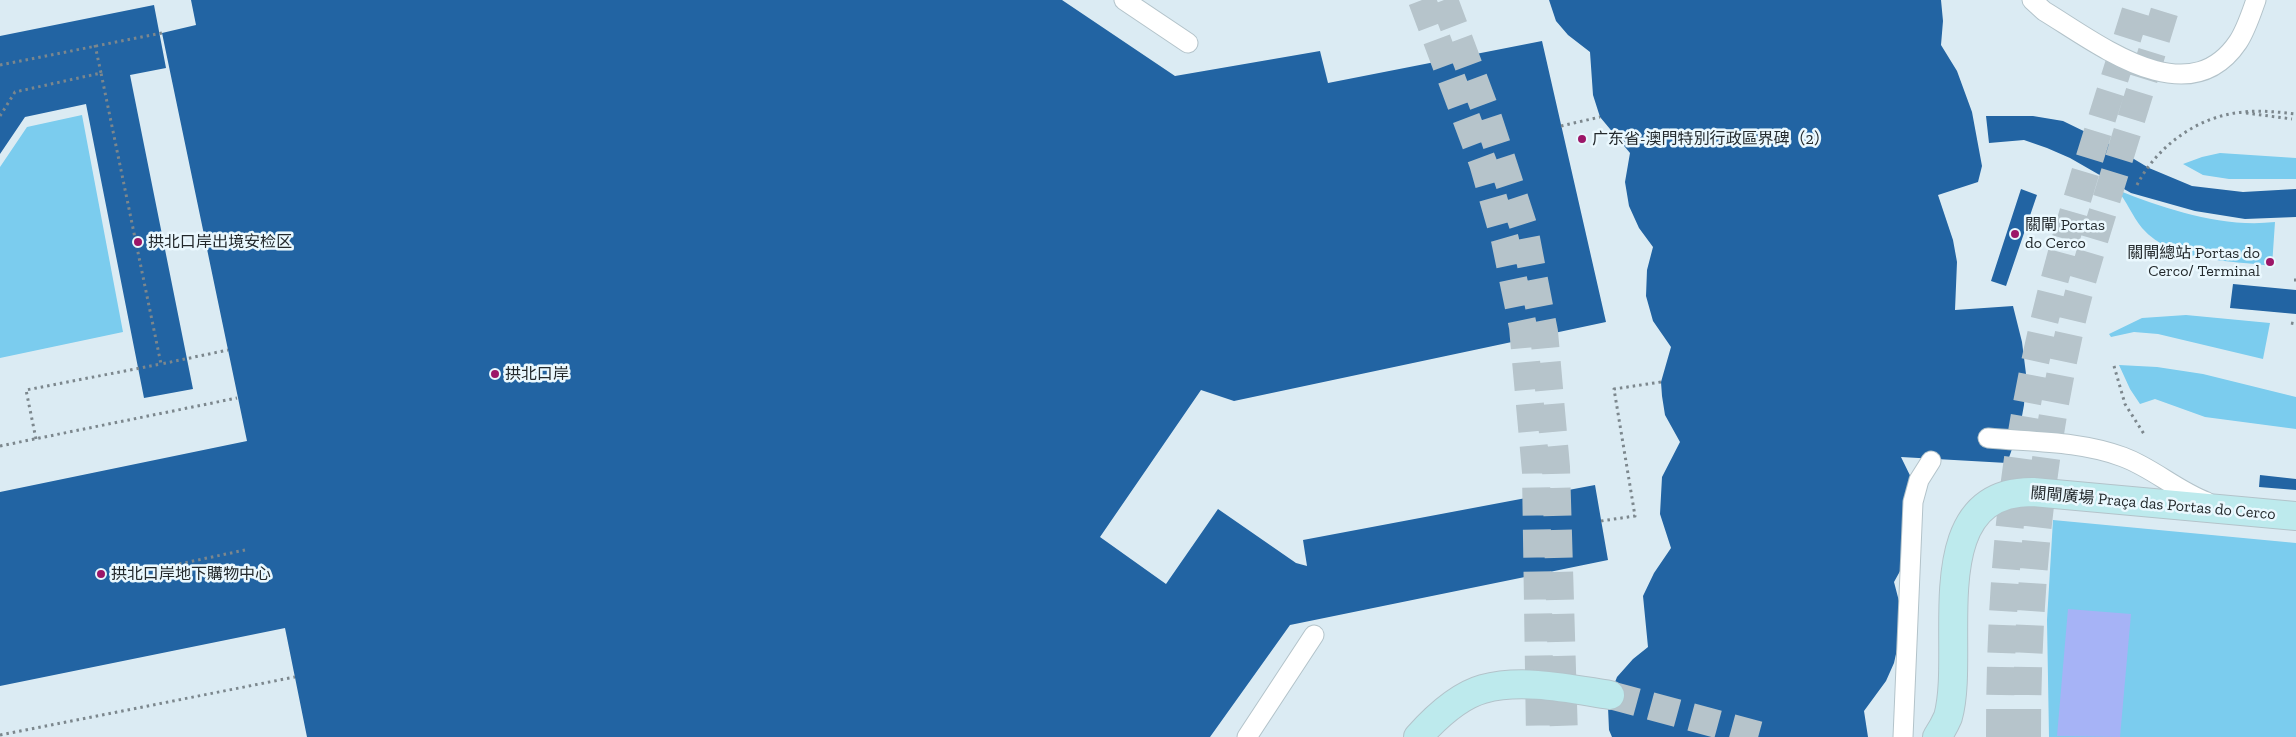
<!DOCTYPE html>
<html>
<head>
<meta charset="utf-8">
<style>
  body { margin:0 }
  canvas { display:block; background:#dbebf3 }
</style>
</head>
<body>
<canvas width="2296" height="737"></canvas>
<script>
const ctx = document.querySelector('canvas').getContext('2d');
ctx.lineJoin = 'round';
function paint(path, color) { ctx.fillStyle = color; ctx.fill(path, 'evenodd'); }
function strokePath(path, color, width, dash) { ctx.strokeStyle = color; ctx.lineWidth = width; ctx.lineCap = dash ? 'butt' : 'round'; ctx.setLineDash(dash || []); ctx.stroke(path); }
function drawText(font, color, halo, rows, align = 'center') {
  ctx.font = font + ' "Zilla Slab","Noto Sans SC",serif'; ctx.lineWidth = 5; ctx.setLineDash([]); ctx.textBaseline = 'middle'; ctx.strokeStyle = halo; ctx.fillStyle = color; for (const [text, x, y, turn = 0] of rows) {
    ctx.save(); ctx.translate(x, y); ctx.rotate((+turn || 0) * Math.PI / 180); ctx.textAlign = isNaN(turn) ? turn : align; if (halo) ctx.strokeText(text, 0, 0); ctx.fillText(text, 0, 0); ctx.restore();
  }
}
paint(new Path2D(`
  M82 115 123 332 0 358V167L27 127Z
  M2220 153 2296 158V179H2229L2203 175 2183 164 2202 157Z
  M2117 190C2166 209 2221 228 2275 222L2272 266C2229 260 2173 263 2142 228 2132 216 2127 201 2117 190Z
  M2186 315 2270 323 2263 359 2158 334 2134 332 2111 337 2109 334 2142 318Z
  M2119 365 2157 367 2203 374 2296 397V429L2205 417 2155 399 2140 404 2130 389Z
  M2053 520 2296 543V737H2049L2047 620Z`), '#7bccee');
paint(new Path2D(`
  M2068 609 2131 614 2120 737 2057 736Z`), '#a6b3f6');
paint(new Path2D(`
  M191 0H1062L1175 76 1320 51 1328 83 1542 41 1606 322 1234 401 1201 390 1100 537 1166 584 1218 509 1296 563 1307 566 1303 540 1595 485 1608 560 1290 625 1210 737H307L285 628 0 686V492L247 441 162 33 196 25Z
  M1549 0H1941L1943 21 1941 45 1957 71 1972 112 1982 166 1978 182 1938 195 1953 240 1957 262 1955 310 2013 306 2022 342 2026 374 2024 405 2020 427 2007 463 1901 457 1920 496 1915 544 1894 582 1901 609 1900 636 1894 663 1886 681 1864 711 1868 737H1612L1609 730 1608 707 1610 695 1617 677 1633 659 1648 647 1643 596 1654 573 1671 548 1660 514 1662 477 1680 442 1665 415 1662 396 1661 382 1671 347 1653 321 1646 296 1647 270 1653 247 1639 228 1629 206 1625 182 1630 153 1600 117 1593 95 1590 52 1568 35 1556 21Z
  M154 5 166 68 130 75 193 389 144 398 86 104 25 117 0 154V36Z
  M1986 116H2033L2063 121 2102 140 2149 168 2192 186 2243 192 2296 189V217L2245 219 2195 211 2131 193 2070 158 2047 148 2024 140 1989 143Z
  M2021 189 2037 195 2006 286 1991 281Z
  M2233 284 2296 290V314L2230 308Z
  M2260 475 2296 479V490L2259 487Z`), '#2264a3');
strokePath(new Path2D(`
  M1610 695 1765 737`), '#b6c4cb', 28, [28, 14]);
strokePath(new Path2D(`
  M2000 737C2000 623 2007 510 2028 398 2053 262 2099 131 2139 0
  M2027 737C2027 602 2039 470 2068 338 2079 286 2096 235 2111 185 2130 123 2149 62 2168 0`), '#b6c4cb', 28, [28, 14]);
strokePath(new Path2D(`
  M1422 0 1483 163 1505 240 1523 327 1536 472 1540 737
  M1444 0 1486 112 1524 228 1544 332 1556 467 1564 737`), '#b6c4cb', 28, [28, 14]);
const service = new Path2D(`
  M1124 0 1188 43
  M2032 0 2044 11C2097 43 2188 116 2238 42 2246 30 2251 14 2256 0
  M1988 438C2032 442 2081 441 2123 457 2153 468 2177 491 2207 502
  M1247 737 1314 635
  M1903 737 1913 502 1919 480 1931 461`);
const secondary = new Path2D(`
  M1418 737C1435 718 1458 696 1483 689 1523 678 1571 689 1610 695
  M1937 737C1941 731 1945 724 1948 717 1967 650 1919 491 2033 492L2296 516`);
strokePath(service, '#b3c3ca', 21);
strokePath(secondary, '#b3c3ca', 30);
strokePath(new Path2D(`
  M95 45 101 73
  M0 65 162 33
  M2246 113 2292 119
  M0 116 15 92 101 73 161 364 228 350
  M1561 126 1600 117
  M2137 185C2157 146 2198 116 2243 112 2260 110 2278 112 2296 114
  M2294 280H2296
  M2291 323 2296 324
  M2114 366 2125 404 2144 434
  M36 439 26 390 161 364
  M0 446 237 398
  M1601 521 1635 516 1614 389 1661 382
  M160 568 245 550
  M0 735 295 677`), '#7c878d', 3, [2.5, 4]);
strokePath(service, '#fff', 19);
strokePath(secondary, '#bdeaed', 28);
for (const [x, y, r, color] of [
  [1582,139,5,"#9c1668"],
  [2015,234,5,"#9c1668"],
  [138,242,5,"#9c1668"],
  [2270,262,5,"#9c1668"],
  [495,374,5,"#9c1668"],
  [101,574,5,"#9c1668"]
]) { const dot = new Path2D(); dot.arc(x, y, r, 0, 2 * Math.PI); ctx.fillStyle = color; ctx.fill(dot); strokePath(dot, '#eaf8fe', 2); }
drawText('16px', '#23292c', '#eaf8fe', [
  ["广东省-澳門特別行政區界碑（2）",1592,139],
  ["關閘 Portas",2025,225],
  ["do Cerco",2025,243],
  ["拱北口岸出境安检区",148,242],
  ["關閘總站 Portas do",2260,253,"right"],
  ["Cerco/ Terminal",2260,271,"right"],
  ["拱北口岸",505,374],
  ["拱北口岸地下購物中心",111,574]
], 'left');
drawText('16px', '#23292c', '#eaf8fe', [
  ["關閘廣場 Praça das Portas do Cerco",2153,504,5]
]);
</script>
</body>
</html>
